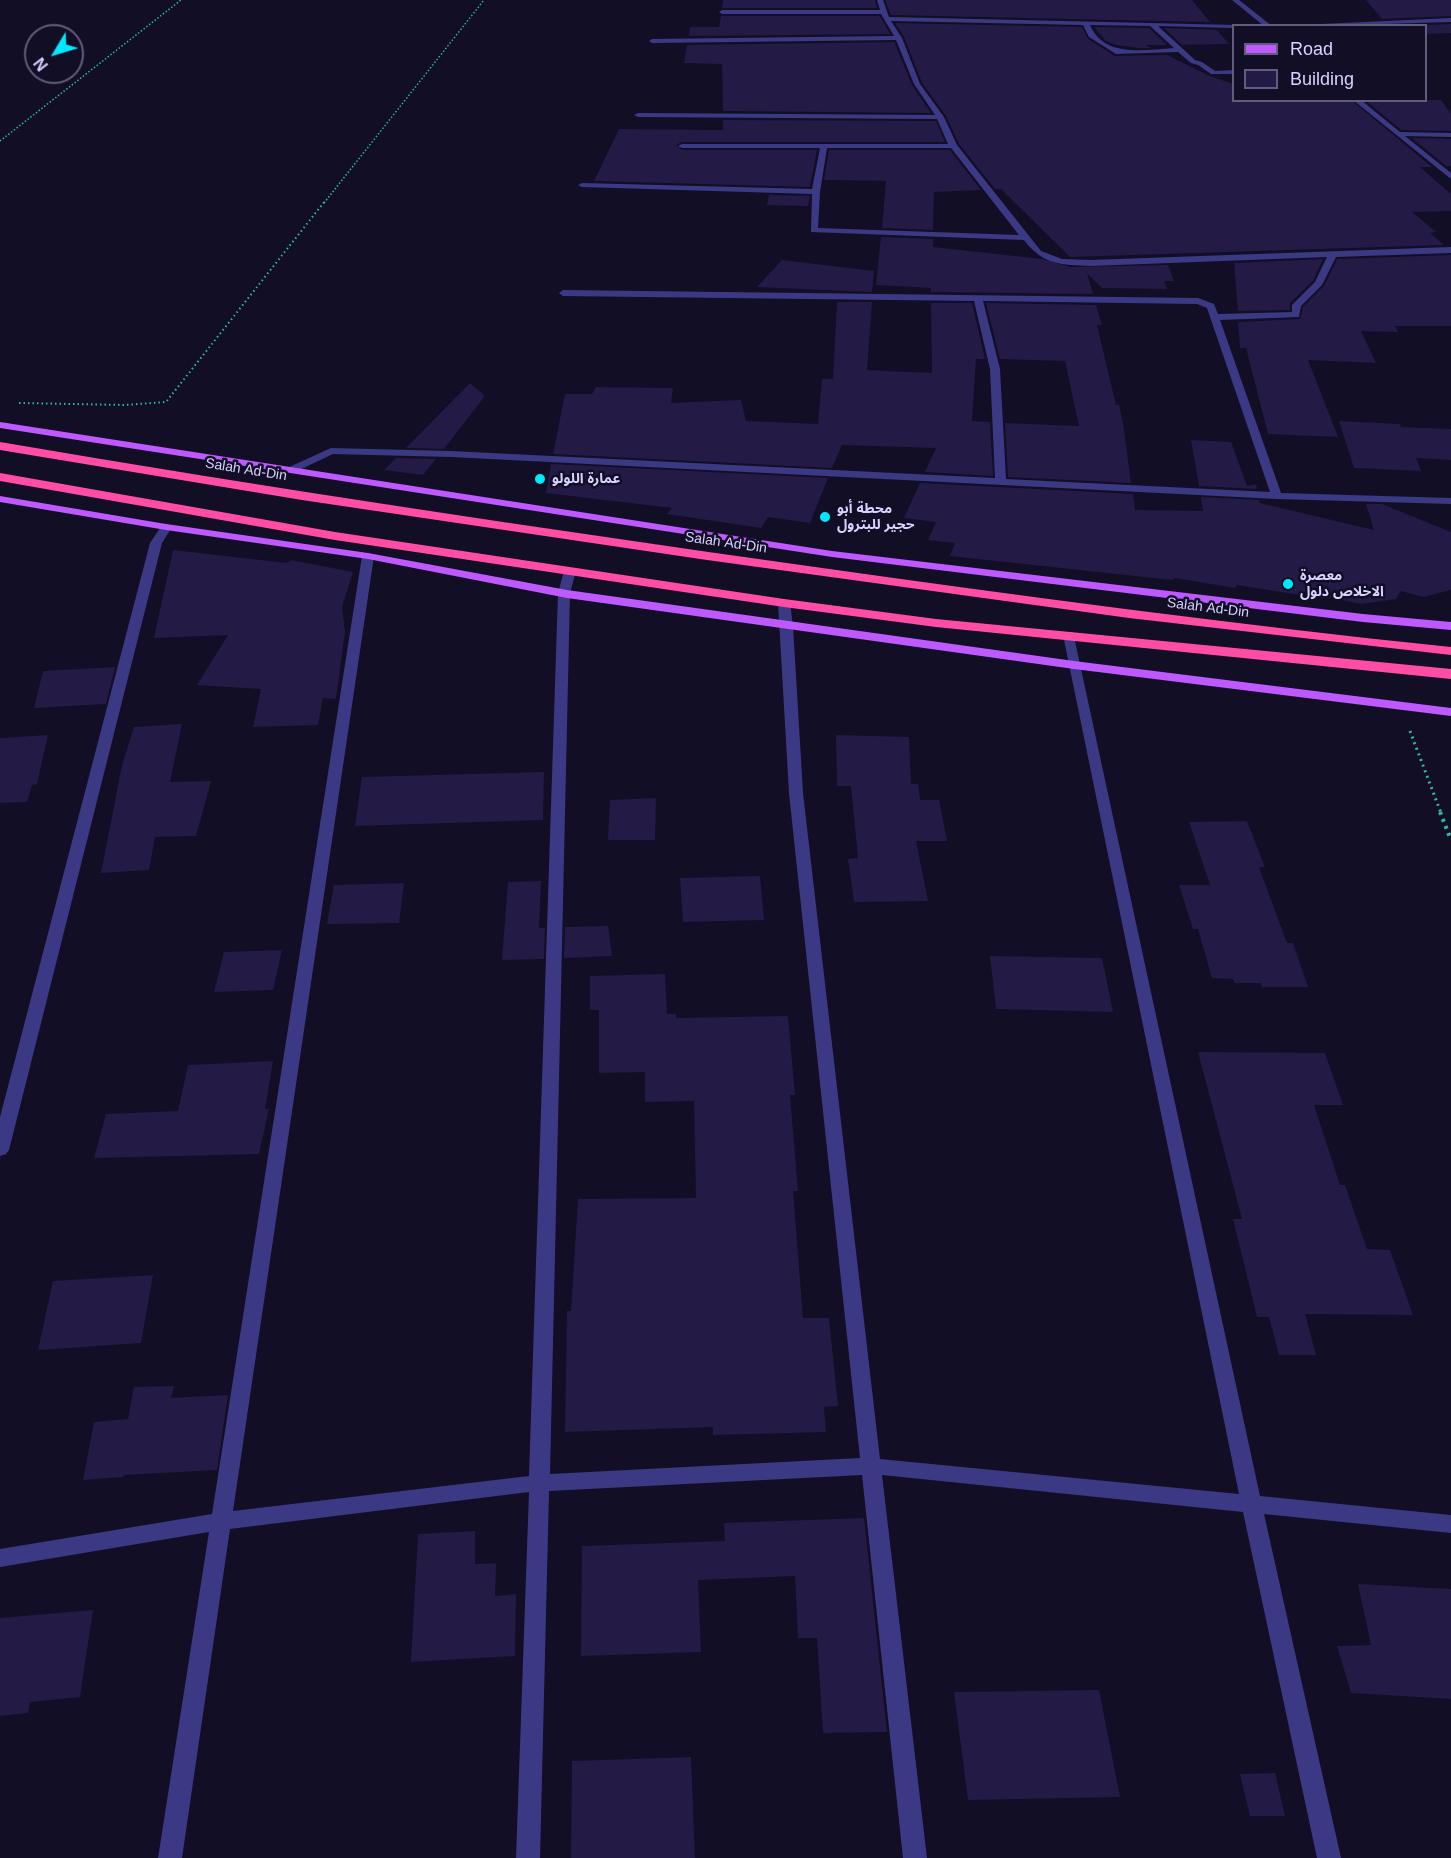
<!DOCTYPE html>
<html>
<head>
<meta charset="utf-8">
<style>
  body { margin:0 }
  #map { position:relative; width:1451px; height:1858px; overflow:hidden; background:#120e25; font-family:Helvetica,sans-serif }
  canvas { display:block }
  .legend { position:absolute; left:1232px; top:24px; width:195px; height:78px; box-sizing:border-box; background:#120e25; border:2px solid #615c7c; margin:0; padding:8px 10px; list-style:none; font-size:18px; color:#d7d2ff }
  .legend li { display:flex; align-items:center; gap:12px; height:30px }
  .legend b { width:30px; border:2px solid #615c7c }
  .north { position:absolute; left:24px; top:24px; width:60px; height:60px; box-sizing:border-box; background:#120e25; border:2px solid #615c7c; border-radius:50%; rotate:232deg; font-size:16px; font-weight:700; line-height:24px; text-align:center; color:#d7d2ff }
  .north::after { content:''; display:block; margin:auto; width:21px; height:27px; background:#00e8fd; clip-path:polygon(50% 0,100% 100%,50% 72%,0 100%) }
</style>
</head>
<body>
<div id="map">
<canvas width="1451" height="1858"></canvas>
<ul class="legend">
<li><b style="height:8px;background:#be59ff"></b>Road</li>
<li><b style="height:16px;background:#231a46"></b>Building</li>
</ul>
<div class="north">N</div>
</div>
<script>
const ctx = document.querySelector('canvas').getContext('2d');
ctx.lineJoin = 'round';
function paint(path, color) { ctx.fillStyle = color; ctx.fill(path, 'evenodd'); }
function strokePath(path, color, width, dash) { ctx.strokeStyle = color; ctx.lineWidth = width; ctx.lineCap = dash ? 'butt' : 'round'; ctx.setLineDash(dash || []); ctx.stroke(path); }
function drawText(font, color, halo, rows, align = 'center') {
  ctx.font = font + ' Helvetica,"Noto Sans Arabic",sans-serif'; ctx.lineWidth = 5; ctx.setLineDash([]); ctx.textBaseline = 'middle'; ctx.strokeStyle = halo; ctx.fillStyle = color; for (const [text, x, y, turn = 0] of rows) {
    ctx.save(); ctx.translate(x, y); ctx.rotate((+turn || 0) * Math.PI / 180); ctx.textAlign = isNaN(turn) ? turn : align; if (halo) ctx.strokeText(text, 0, 0); ctx.fillText(text, 0, 0); ctx.restore();
  }
}
paint(new Path2D(`
  M723 0H875L877 8H722Z
  M885 0H1192L1210 22 891 15Z
  M1366 0H1451V16L1382 19Z
  M721 16H880L890 34 689 36 690 27H719Z
  M895 23 1082 27 1088 39 1115 56 1167 55 1210 76 1233 84V100H1351L1432 167H1420L1451 194V211L1412 212 1436 232 1430 233 1444 245 1070 257 1001 189H995L959 144 946 116 922 83 904 37Z
  M1451 24V33L1425 34V26H1409Z
  M1094 27 1149 28 1167 45H1145L1152 48H1138L1116 45 1106 41Z
  M1164 28 1217 30 1229 44 1182 45Z
  M894 42 912 85 931 113 723 111 722 64 684 63 687 45Z
  M1365 100H1441L1451 114V131L1401 130Z
  M723 120 936 121 945 142H682L676 145 682 150H817L810 187 594 181 619 129 723 130Z
  M1412 138 1451 139V166H1446Z
  M829 150H950L981 190 934 192 933 230 882 228 886 181 824 180Z
  M769 195 810 196 808 206 767 205Z
  M881 237 933 239V247L1042 259 1070 267 1168 265 1174 281H1164L1167 289 1102 288 1087 273 1093 294 931 292V288L876 285Z
  M1451 255V326H1395L1398 332 1361 331 1376 363 1308 360 1338 437 1268 434 1246 348H1240L1238 322 1300 319 1303 307 1324 286 1337 259Z
  M1323 259 1313 281 1290 303V310L1238 311 1234 263Z
  M782 260 874 271 872 292 757 287Z
  M837 302H872L867 370 932 373 931 303H972L985 359H976L972 421 990 422 993 476 925 472 936 448 842 445 832 468 553 454 565 394H592L596 387 673 388 671 403 741 400 746 421 818 424 822 379H833Z
  M986 303 1096 305 1102 325H1097L1116 405H1119L1123 423 1131 483 1008 477 1005 423 1079 426 1065 361 1000 359Z
  M470 383 485 396 444 449 406 448Z
  M1339 421 1400 424 1401 427 1451 429V460L1416 458 1421 471 1354 468Z
  M1191 440 1231 442 1247 486 1256 484 1257 489 1199 486Z
  M396 458 436 459 423 475 384 470Z
  M551 464 828 478 810 523 768 517 761 528 667 514 672 508 546 493Z
  M920 483 1133 494 1135 510 1203 511 1201 497 1259 500 1260 503 1374 530 1366 504H1382L1451 532V590L1423 597 1401 591 1396 599 1361 604 1327 597 1325 599 1237 585 1235 588 1175 578 1172 580 950 556 955 543 928 540 936 522 904 518Z
  M173 550 287 563 291 560 353 572 342 607 345 632 336 699 323 698 318 725 253 727 261 689 197 685 228 635 154 638Z
  M115 667 106 704 34 708 43 671Z
  M182 724 170 782 211 781 196 836 155 837 149 870 101 873 122 765 134 727Z
  M48 735 37 784 32 785 27 802 0 803V738Z
  M836 735 909 737 911 784H918L920 800H939L947 841H916L928 901 854 902 848 859 858 858 851 786H837Z
  M544 772 543 820 355 826 362 777Z
  M656 798 655 840H608L610 800Z
  M1247 821 1265 867H1259L1287 943H1293L1308 987H1262L1261 983H1235L1233 979 1212 978 1198 929H1193L1179 885H1210L1189 822Z
  M760 876 764 920 683 922 680 878Z
  M541 881 539 928H545L544 959 502 960 508 882Z
  M404 883 399 923 327 924 334 885Z
  M608 926 612 956 564 958 565 927Z
  M282 950 273 990 214 992 224 952Z
  M990 956 1102 958 1113 1012 996 1009Z
  M665 974 667 1014H676V1018L788 1016 795 1095H790L798 1191H793L803 1318H829L838 1406 824 1407 826 1432 713 1435V1427L565 1432 567 1311H571L578 1199 696 1198 694 1101 645 1102V1072L599 1073V1010H590V976Z
  M1198 1052 1325 1053 1343 1105H1314L1340 1185H1345L1367 1249 1390 1250 1413 1315 1305 1314 1316 1355H1279L1269 1317H1257L1233 1219H1242Z
  M273 1061 265 1109H269L259 1154 94 1158 106 1114 178 1111 188 1065Z
  M153 1275 141 1343 38 1350 53 1281Z
  M174 1386 171 1398 228 1395 217 1470 124 1475 123 1477 83 1480 94 1422 128 1419 134 1387Z
  M864 1518 887 1732 823 1733 817 1638H798L795 1576 698 1580 701 1652 581 1656 582 1546 725 1541 724 1523Z
  M475 1531V1564L496 1563 495 1596 516 1594 515 1656 411 1662 418 1534Z
  M1358 1584 1451 1589V1699L1351 1693 1337 1646 1371 1645Z
  M93 1610 80 1697 30 1702 28 1713 0 1716V1618Z
  M1099 1690 1120 1797 968 1800 954 1692Z
  M691 1757 695 1858H571L572 1761Z
  M1275 1773 1285 1816H1250L1240 1774Z`), '#231a46');
strokePath(new Path2D(`
  M0 141 181 0
  M324 203 484 0`), '#2eb7ac', 1.5, [1.5, 2]);
strokePath(new Path2D(`
  M19 403 125 405 166 402 325 201`), '#2eb7ac', 2, [1.5, 3]);
strokePath(new Path2D(`
  M1410 731 1441 813`), '#2eb7ac', 3, [2, 4]);
strokePath(new Path2D(`
  M1440 812 1451 840`), '#2eb7ac', 4, [3, 4.5]);
paint(new Path2D(`
  M877 0H883L889 17 1236 25 1234 28 1158 26 1195 60 1202 62 1215 71 1234 70V74H1211L1198 65 1191 63 1178 52 1116 54 1089 37 1083 25 891 21 902 38 920 84 944 117 957 145 1041 251 1062 259 1091 260 1451 247V253L1336 257 1322 285 1301 306 1299 317 1220 320 1281 493 1451 498V504L1277 499 451 457 333 454 295 472H287V468L331 448 451 451 995 478 990 369 974 301 563 296 559 293 563 290 1198 298 1214 304 1218 314 1292 312V305L1315 282 1327 257 1091 266C1061 265 1043 265 1024 240L811 232 812 194 582 187 578 185 582 183 812 189 820 148H682L678 146 682 144H948L937 119 638 117 634 115 638 113 935 115 914 84 896 40 652 43 649 41 652 39 894 36 881 14H722L719 12 722 10H880ZM1090 25 1150 26 1174 48C1144 50 1104 58 1090 25ZM827 148H951L1019 235 818 228 820 192ZM983 301 1197 304 1207 308 1270 492 1006 479 1000 369Z
  M1232 0H1239L1272 26H1264Z
  M1451 18V22L1318 26 1321 24Z
  M1353 100H1361L1400 132 1451 133V137L1405 136 1451 173V179Z
  M166 524 172 527 162 543 9 1150 6 1154 0 1156V1117L150 543 162 525Z
  M368 553 374 556 233 1511 529 1476 558 593 564 571 570 568 576 571 570 593 550 1474 860 1458 789 793 778 603 784 599 790 603 793 626 803 793 880 1459 1239 1494 1063 635 1065 632H1073L1260 1496 1451 1515V1533L1264 1514 1341 1858H1317L1243 1512 882 1475 927 1858H903L862 1475 549 1491 540 1858H516L529 1492 230 1529 182 1858H158L209 1532 0 1567V1549L212 1514 362 556Z`), '#3b3984');
paint(new Path2D(`
  M0 422 832 551 1363 614 1451 622V630L1363 622 832 557 0 428Z
  M0 496 166 524 368 553 567 590 1074 661 1451 708V716L1074 669 567 598 368 559 166 530 0 502Z`), '#be59ff');
paint(new Path2D(`
  M0 442C269 488 538 528 808 566 1022 596 1236 625 1451 647V655L1129 618 707 560 302 500 0 450Z
  M0 473 335 532 784 599 936 619 1451 669V679L936 627 784 607 335 540 0 481Z`), '#ff4da5');
for (const [x, y, r, color] of [
  [540,479,6,"#00e8fd"],
  [825,517,6,"#00e8fd"],
  [1288,584,6,"#00e8fd"]
]) { const dot = new Path2D(); dot.arc(x, y, r, 0, 2 * Math.PI); ctx.fillStyle = color; ctx.fill(dot); strokePath(dot, '#120e25', 2); }
drawText('14px', '#d7d2ff', '#120e25', [
  ["Salah Ad-Din",246,470,9],
  ["Salah Ad-Din",726,543,8],
  ["Salah Ad-Din",1208,608,7]
]);
drawText('bold 14px', '#d7d2ff', '#120e25', [
  ["عمارة اللولو",552,479],
  ["محطة أبو",837,509],
  ["حجير للبترول",837,525],
  ["معصرة",1300,576],
  ["الاخلاص دلول",1300,592]
], 'left');
</script>
</body>
</html>
